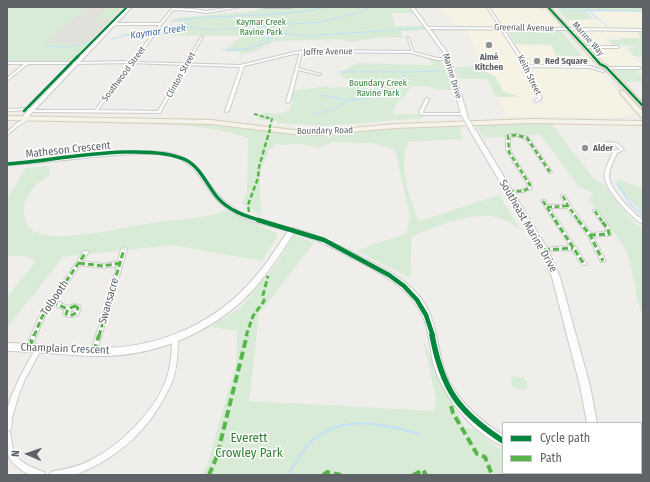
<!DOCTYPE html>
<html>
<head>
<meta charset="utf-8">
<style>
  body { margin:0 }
  #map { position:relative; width:650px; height:482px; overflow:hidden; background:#efeeea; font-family:"Fira Sans Condensed",sans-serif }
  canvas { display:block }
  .frame { position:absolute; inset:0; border:8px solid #5f6368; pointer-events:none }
  .legend { position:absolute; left:502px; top:422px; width:140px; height:52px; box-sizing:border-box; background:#fff; border:1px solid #bfc1c3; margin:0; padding:5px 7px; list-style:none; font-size:12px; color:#5f6368 }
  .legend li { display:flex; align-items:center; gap:8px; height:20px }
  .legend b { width:20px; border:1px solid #bfc1c3 }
  .north { position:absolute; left:8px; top:434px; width:40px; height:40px; -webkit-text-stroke:3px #fff; paint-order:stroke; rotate:272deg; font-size:11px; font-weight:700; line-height:16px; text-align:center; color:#5f6368 }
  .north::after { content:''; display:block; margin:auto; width:14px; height:18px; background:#5f6368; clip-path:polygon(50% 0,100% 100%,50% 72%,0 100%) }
</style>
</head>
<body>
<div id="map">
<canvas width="650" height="482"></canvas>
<div class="frame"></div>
<ul class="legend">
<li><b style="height:5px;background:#00873e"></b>Cycle path</li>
<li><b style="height:5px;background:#58b549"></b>Path</li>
</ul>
<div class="north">N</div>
</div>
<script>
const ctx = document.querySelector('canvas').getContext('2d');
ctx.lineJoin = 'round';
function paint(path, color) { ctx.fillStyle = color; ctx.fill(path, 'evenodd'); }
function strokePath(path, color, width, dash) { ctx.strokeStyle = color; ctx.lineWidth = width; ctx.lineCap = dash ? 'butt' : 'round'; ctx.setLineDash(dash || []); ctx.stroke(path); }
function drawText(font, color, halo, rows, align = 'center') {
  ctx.font = font + ' "Fira Sans Condensed",sans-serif'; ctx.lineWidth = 3; ctx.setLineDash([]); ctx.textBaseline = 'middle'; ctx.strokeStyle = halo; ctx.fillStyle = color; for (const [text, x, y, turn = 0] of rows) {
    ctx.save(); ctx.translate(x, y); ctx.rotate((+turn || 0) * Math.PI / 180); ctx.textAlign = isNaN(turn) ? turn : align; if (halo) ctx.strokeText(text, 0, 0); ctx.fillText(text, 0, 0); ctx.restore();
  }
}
paint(new Path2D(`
  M440 7H486L498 26H455Z
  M489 7H544L560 27 553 28 504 27 501 25Z
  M594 12H643V29L576 28 571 27 565 19 601 20Z
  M465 28 501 30 519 57 524 65 525 75 538 97 530 98 529 100 531 103 541 104 544 102 534 85 533 75 531 68 595 69 600 71 614 87 634 114 619 117 507 116Z
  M581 30H635L640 38H605L612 46H592L587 44 581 37 578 31Z
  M515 45 553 46 562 56 587 57 594 65H530L526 63Z
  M595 48H624L643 67 609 66 594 50 593 49Z`), '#f7f3e4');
paint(new Path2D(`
  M87 7H128L92 44 44 43Z`), '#e2e0da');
paint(new Path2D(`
  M7 7H87L45 43H48L52 39H56L52 43 92 44 72 62H7Z
  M258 7 274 8 409 7 413 13H392L395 26H425L429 30 402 31 403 38C392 38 380 36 370 39 361 40 349 44 341 39L278 41C262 45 258 53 240 54V52L224 51 242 36 121 35 136 31H154L159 27 176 26 181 22H170L174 18 257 11Z
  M556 7H643V12L586 11 593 19 567 20 559 10H585L559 9Z
  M107 8H122L110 20H95Z
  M508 29 556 30 562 32 582 56H556L551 45 515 44 507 30Z
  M637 31 643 32V58L634 56 628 48H637L636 47 612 44 608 40H620V38H641Z
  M429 59 440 61 443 65H447L455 90H441L424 86H411L403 99H400L393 109 394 114H416L424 118 324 126 276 123V121H275L256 119 264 113 280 114 290 110 291 104 294 102 291 99 292 91 328 86 331 88 354 86 340 74 356 63 431 65 433 63Z
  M489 66 485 71 496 77 503 91 515 95 518 97H496L487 79H459L454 67Z
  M614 70H636L643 77V82H626Z
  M34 116 198 119 317 130 395 124 514 119H584L585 120H536L311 132 233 123 32 117Z
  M120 122 172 123 226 126 318 134 460 125 462 139 408 142C398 167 409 197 419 221L499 195 520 229C516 227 511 223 507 221 479 206 439 227 412 236L410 278 357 251 370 245 406 234 410 217 395 150 372 143 332 142 316 149V146L291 143 288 145 275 144 272 149 270 148 260 172V203L262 204 260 215 242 203 247 192 248 138C205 123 160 124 116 124Z
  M474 124H551L595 180 603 184 631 220 643 229V316L636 298V288L627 252 616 235 588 199 594 195 591 192 579 187 540 134 484 138Z
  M49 166 50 175C37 183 22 196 24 213 25 220 27 227 34 231 55 245 125 227 151 223 175 219 202 220 226 210L276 233 277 237 262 261 172 245 63 257 7 328V297L36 261 25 256H7V199L26 168Z
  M616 179 643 188V214L618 187Z
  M294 235 314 243 259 314 249 401 434 411 436 398 423 340 440 380 465 427 474 429 496 447 503 450V473H591V475H201L207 466 236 364 237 331 211 327 241 307 276 265Z
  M512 376 524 378 527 383 526 389 519 390 512 386 511 381Z`), '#d8ebd6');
strokePath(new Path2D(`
  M539 7 544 10
  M559 10 643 11
  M589 11 609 28
  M177 20C227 14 278 18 327 7
  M547 30H561
  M280 33 309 36 423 28
  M112 39 123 36 187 27 211 30 319 22 358 13 370 7
  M43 46 69 47 91 42
  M222 50 246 49 269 42 268 35 262 31V27
  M338 72C372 71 405 73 439 71
  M321 95 349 100 371 98 392 91 397 87 405 73
  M313 114 332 110 349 101`), '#bfe0f9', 1);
strokePath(new Path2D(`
  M617 184 632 206 643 215`), '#bfe0f9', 1.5);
strokePath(new Path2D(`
  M288 475C296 463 302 449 313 440 343 414 385 424 419 434`), '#bfe0f9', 2);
const street = new Path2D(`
  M173 7H175L174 8 193 9 206 11 235 7H241L206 13 193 11 173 10 158 29 157 28 159 25H114L113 24 114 23H160Z
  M262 7H293L292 8H263Z
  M487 7H489L527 65 590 66 605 71 603 72 590 68 528 67 534 84 542 98 537 102H535V100L538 98 530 84 524 66Z
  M571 28 643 29V31L570 30V29Z
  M151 36 153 37 98 110 158 111 201 37 203 36V37L160 113 35 112 31 110 7 111V109L32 108 36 110H95Z
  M407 37 409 38 414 53 412 52Z
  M584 46H618L619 47 618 48H583V46Z
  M301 51 302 52 298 68 321 74 319 75 298 70 290 102 287 103 286 102 300 52Z
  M7 62H76L78 63 76 64H28L7 81V78L24 64H7Z
  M241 65 244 66 229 111 226 112 225 111Z
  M605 67H639L641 68 639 69H605Z
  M426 98 429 99 423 112V113H464L466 114 464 115H421L419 112Z
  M28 117 31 118 18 126 7 135V132L16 124Z
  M516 134 528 137 552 172 551 173H549L526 139 516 136 510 137V149L511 152 532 185 531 189 523 192 509 193H507V191L522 190 527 187 528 185 507 152 506 149V136L508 135Z
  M607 142 617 143 624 149 621 151 617 153C614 160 609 168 609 176 609 189 633 213 643 220V224C632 219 607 191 605 179 603 170 610 160 613 152L606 150 602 146ZM609 144 615 145 620 149C615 152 610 150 606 146Z
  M123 152C153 151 182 147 202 174 210 184 217 196 228 204 247 219 271 223 294 229V230L292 232C267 225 236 220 217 200 205 187 199 169 182 160 170 153 156 154 143 154 114 154 85 158 55 161 39 163 23 164 7 165V163L40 161Z
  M561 195H565L570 205 591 233 606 232V229L593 211V210H597L610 228 611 234V235L593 237 606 261 605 262H601L588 236 567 208H550L586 263 587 264 586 265H582L572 250 542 251 541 250 542 249 544 248 570 246 541 201 543 200H545L548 205H565L561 196Z
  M124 247 127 249 96 354 94 355 92 354 91 352 117 266 103 268 80 265 56 301 68 306 75 304 80 306 81 308 78 315 72 317 64 316 63 314 65 310 53 305 44 318 31 349 29 350 27 349 26 347 40 315 84 251H88L89 252 82 261 103 264 118 261 121 249ZM75 309 74 311 72 313 70 312V311Z
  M175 335 177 336 178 338C178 353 177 366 173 380 171 385 168 390 166 394 150 427 120 456 86 470 82 472 78 474 75 475 68 476 57 475 50 475L51 472 54 471C66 469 78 467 89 461 119 447 155 411 166 380 171 367 172 352 172 338L173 336Z
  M39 345 41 346 42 348 25 379 18 397 12 418 11 429 8 432H10C11 438 12 443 13 449 18 463 31 467 44 472L45 475H31L24 472 14 464 10 459 7 451V410L8 407 11 397 21 375 37 346Z`);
const secondary = new Path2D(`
  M128 7H132L80 62 135 61 137 62 240 65 294 52 312 50 411 51 437 58H445L443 52 410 7H414L428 27 571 28 573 29 571 30 430 29 447 52 450 59 468 117 465 119 462 117 445 60H437L411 53 312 52 294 54 240 67 130 63 78 64 26 119H22V117Z
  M472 127 475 129 547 248 560 277 590 386 597 423H587L580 386 552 277 540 250 469 129Z
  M290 228H292C316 234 337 244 359 256 384 268 412 281 426 306 436 324 437 343 442 362 450 394 476 418 503 435V446C472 433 441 394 433 362 429 344 429 325 419 309 404 284 377 271 352 258 333 248 314 238 294 233 283 250 272 267 259 283 222 327 165 354 107 356 74 357 40 351 7 351V343C40 344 74 349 107 348 164 346 218 321 254 278 268 263 278 245 290 228Z
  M597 473H607V475H597Z`);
const primary = new Path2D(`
  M546 7H550L573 32 578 28H582V30L575 34 602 63 608 66 643 103V108L641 107 604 68 598 65Z
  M620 91H624L643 112V118L641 117 620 93Z
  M7 116 211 120 293 130 317 131 395 124 533 119 643 121V125L533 123 395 128 317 135 293 134 211 124 7 120Z`);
strokePath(street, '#cbcccc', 2);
strokePath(secondary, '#cacacb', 2);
strokePath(primary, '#d7ceb8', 2);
paint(street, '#fdfcfc');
paint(secondary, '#fdfcfc');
paint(primary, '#f4f2e9');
const secondaryBridge = new Path2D(`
  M465 117 472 129`);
strokePath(secondaryBridge, '#cacacb', 6, []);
strokePath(secondaryBridge, '#fdfcfc', 4.5);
strokePath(new Path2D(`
  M254 114 272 119 269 130`), '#58b549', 2, [4, 2]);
strokePath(new Path2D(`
  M509 192 523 191 529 188 530 185 509 152 508 136 516 135 527 138 550 172
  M563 196 568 206 579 221
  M543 201 556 221
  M547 207 568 206
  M595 211 602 221
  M249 212 248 205 258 178 259 167 270 129`), '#58b549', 2.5, [5, 2.5]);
strokePath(new Path2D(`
  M555 220 584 264
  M578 220 590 235 603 261
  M590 235 609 234 608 229 601 220
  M544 250 573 248
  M79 263 103 266 120 263
  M52 302 68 309
  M75 306 78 308 76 313 72 315 66 314 68 309Z
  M34 336 42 317 86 252
  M99 336 124 249
  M246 336 253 316 264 301 263 295 268 276`), '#58b549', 3, [6, 3]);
strokePath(new Path2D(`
  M29 347 34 335
  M94 352 99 335
  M451 406 453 413 477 454 485 457 492 475
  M209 475 217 456 247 335
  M323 475 327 472 341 475
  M413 475 423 470 426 475`), '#58b549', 4, [8, 4]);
strokePath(new Path2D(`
  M548 7 594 57
  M77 57 127 7`), '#00873e', 2);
strokePath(new Path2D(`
  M593 56 600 64 606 67 643 106
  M24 111 78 56`), '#00873e', 2.5);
strokePath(new Path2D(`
  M7 164C52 161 146 141 186 160 200 167 207 185 217 197 229 211 245 216 262 221`), '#00873e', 3.5);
strokePath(new Path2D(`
  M258 220 324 240 389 275 404 286 417 300 426 315 433 336`), '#00873e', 4.5);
strokePath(new Path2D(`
  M432 335C442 388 457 411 503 441`), '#00873e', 5.5);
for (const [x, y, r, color] of [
  [489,45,4,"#919496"],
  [537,61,4,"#919496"],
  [585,148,4,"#919496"]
]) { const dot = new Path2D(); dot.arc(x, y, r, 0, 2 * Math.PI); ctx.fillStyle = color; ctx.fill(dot); strokePath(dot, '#fff', 1.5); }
drawText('9px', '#348238', '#fff', [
  ["Kaymar Creek",261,22],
  ["Ravine Park",261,32],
  ["Boundary Creek",378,83],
  ["Ravine Park",378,93]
]);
drawText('9px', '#5f6368', '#fff', [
  ["Greenall Avenue",524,28,1],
  ["Marine Way",588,39,48],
  ["Joffre Avenue",328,52,-1],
  ["Southwood Street",124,74,-53],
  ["Clinton Street",181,75,-61],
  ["Keith Street",529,75,64],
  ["Marine Drive",452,76,73],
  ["Boundary Road",325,131,-1]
]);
drawText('bold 9px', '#5f6368', '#fff', [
  ["Aimé",489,57,"center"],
  ["Kitchen",489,67,"center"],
  ["Red Square",545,61],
  ["Alder",593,148]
], 'left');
drawText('italic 10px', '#4174aa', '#fff', [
  ["Kaymar Creek",158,32,-8]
]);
drawText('11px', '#5f6368', '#fff', [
  ["Matheson Crescent",68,150,-6],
  ["Southeast Marine Drive",528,226,60],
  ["Tolbooth",55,298,-56],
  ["Swansacre",109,301,-74],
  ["Champlain Crescent",65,349,2]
]);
drawText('13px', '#348238', '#fff', [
  ["Everett",249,438],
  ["Crowley Park",249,453]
]);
</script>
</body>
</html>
